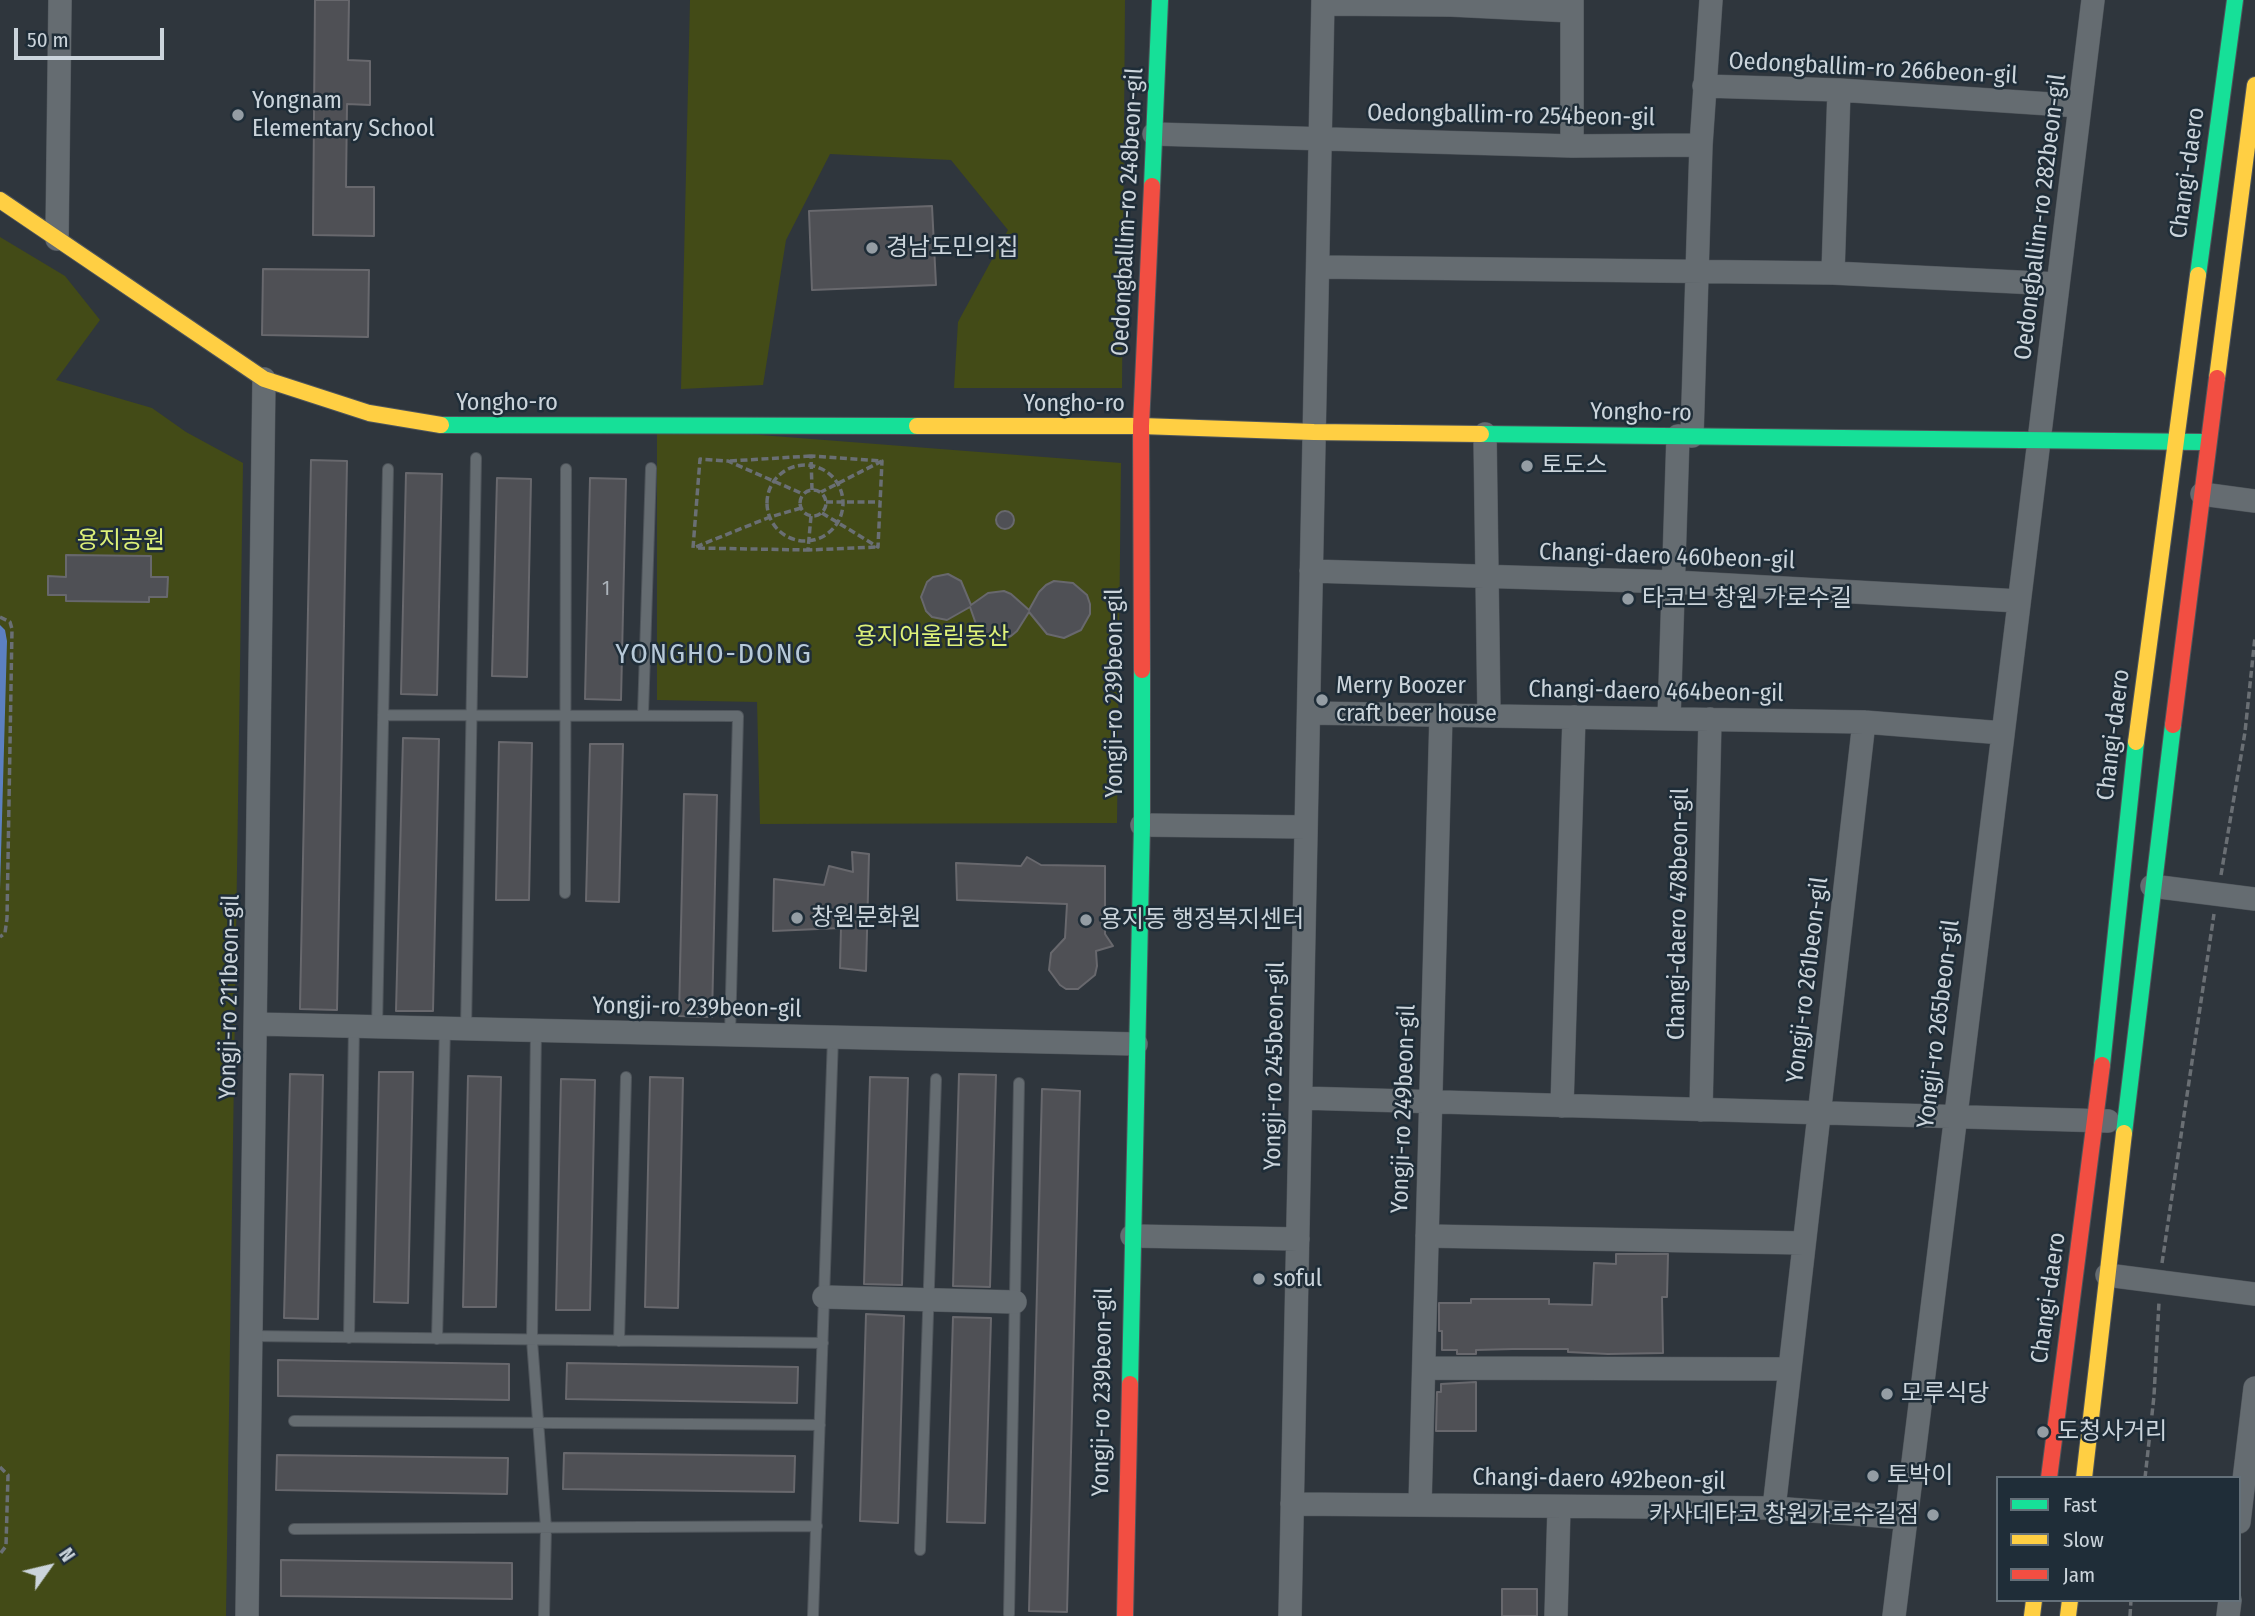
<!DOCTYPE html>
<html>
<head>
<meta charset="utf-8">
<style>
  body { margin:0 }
  #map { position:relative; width:2255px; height:1616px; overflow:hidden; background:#2f363d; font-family:"Fira Sans Condensed",sans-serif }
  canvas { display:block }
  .legend { position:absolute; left:1996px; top:1476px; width:245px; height:126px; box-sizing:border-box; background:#1f2d38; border:2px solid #647079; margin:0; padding:9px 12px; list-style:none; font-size:21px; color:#cbd4db }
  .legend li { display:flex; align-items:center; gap:14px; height:35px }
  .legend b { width:35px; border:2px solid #647079 }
  .north { position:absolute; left:14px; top:1532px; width:70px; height:70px; -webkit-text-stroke:5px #1f2d38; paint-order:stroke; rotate:56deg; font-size:19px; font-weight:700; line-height:28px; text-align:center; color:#cbd4db }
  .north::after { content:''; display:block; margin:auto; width:24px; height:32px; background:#cbd4db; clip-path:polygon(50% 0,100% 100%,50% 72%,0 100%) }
  .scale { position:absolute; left:14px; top:28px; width:150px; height:32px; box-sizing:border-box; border:4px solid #cbd4db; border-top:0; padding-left:9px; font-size:21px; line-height:24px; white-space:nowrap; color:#cbd4db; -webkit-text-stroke:5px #1f2d38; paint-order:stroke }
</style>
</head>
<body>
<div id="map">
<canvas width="2255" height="1616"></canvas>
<ul class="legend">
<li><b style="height:9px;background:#16e098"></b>Fast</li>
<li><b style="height:9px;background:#ffcf43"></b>Slow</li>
<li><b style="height:9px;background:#f24e42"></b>Jam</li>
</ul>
<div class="north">N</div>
<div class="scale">50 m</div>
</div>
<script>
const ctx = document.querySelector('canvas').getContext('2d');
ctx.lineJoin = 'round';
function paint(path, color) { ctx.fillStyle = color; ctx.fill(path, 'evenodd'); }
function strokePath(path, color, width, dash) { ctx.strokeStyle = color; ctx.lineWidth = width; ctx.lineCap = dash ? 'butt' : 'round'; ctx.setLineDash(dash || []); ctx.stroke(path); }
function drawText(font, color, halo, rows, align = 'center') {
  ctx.font = font + ' "Fira Sans Condensed","Noto Sans KR",sans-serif'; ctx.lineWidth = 5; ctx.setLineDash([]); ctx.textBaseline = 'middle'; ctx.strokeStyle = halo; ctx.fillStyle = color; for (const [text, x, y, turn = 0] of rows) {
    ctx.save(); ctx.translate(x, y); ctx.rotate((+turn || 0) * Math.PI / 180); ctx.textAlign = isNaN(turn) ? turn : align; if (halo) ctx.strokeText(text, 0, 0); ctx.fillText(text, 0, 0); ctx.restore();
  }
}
paint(new Path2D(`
  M690 0H1125L1122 388H954L958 322 1008 230 951 160 830 154 786 240 763 385 681 389Z
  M0 237 65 276 100 320 56 380 152 408 186 432 243 463 226 1616H0Z
  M657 427 1121 463 1117 823 760 824 757 702 657 700Z`), '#434b17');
paint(new Path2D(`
  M0 625 5 630 7 641 0 890Z`), '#5c80c1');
const building = new Path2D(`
  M315 0H349L348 60 370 61V105L347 104 346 187H374V236L313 235Z
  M932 206 936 285 812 290 809 211Z
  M263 269 369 270 368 337 262 335Z
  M311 460 347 461 337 1010 300 1009Z
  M406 473 442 474 437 695 401 694Z
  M497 478 531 479 527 677 492 676Z
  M590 478 626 479 621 700 585 699Z
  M996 520a9 9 0 1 1 18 0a9 9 0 1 1-18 0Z
  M66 555 151 556V577H168L167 597H149V602L66 601V595H48V576L66 577Z
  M948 574 961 581 971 605 988 593 1004 591 1011 594 1029 610 1039 592 1046 585 1054 581 1073 583 1087 595 1090 604V614L1081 630 1064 638 1047 634 1029 612 1017 631 1011 636 1004 639 988 638 977 627 970 607 947 620 932 617 926 611 921 597 927 582 933 577Z
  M403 738 439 739 433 1011H396Z
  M499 742 532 743 529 900H496Z
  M590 744H623L619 902 586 901Z
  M684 794 717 795 712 1017 679 1016Z
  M852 852 869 854 866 971 840 968 841 928 773 931 774 879 824 885 829 866 853 872Z
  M1027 857 1041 865 1105 866V934L1113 946 1096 951 1097 966 1095 975 1078 989H1066L1060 985 1049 970 1051 953 1065 938 1067 904 957 900 956 863 1021 866Z
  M379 1072H413L408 1303 374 1302Z
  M290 1074 323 1075 318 1319 284 1318Z
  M959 1074 996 1075 990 1287 953 1286Z
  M468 1076 501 1077 496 1307H463Z
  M650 1077 683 1078 678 1308 645 1307Z
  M870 1077 908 1078 902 1285 864 1284Z
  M561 1079 595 1080 590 1310H556Z
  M1042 1089 1080 1091 1067 1612 1029 1611Z
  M1616 1254H1668L1667 1297H1662L1663 1353 1608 1354 1568 1352V1349H1513L1476 1350V1354H1457V1350H1442V1331H1439V1303H1471V1299H1549V1304L1592 1305 1594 1263 1616 1264Z
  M866 1314 904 1316 898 1523 860 1521Z
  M953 1317 991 1318 985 1523 947 1522Z
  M278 1360 509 1364V1400L278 1396Z
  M567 1363 798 1367 797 1403 566 1399Z
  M1476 1382V1431H1436L1437 1392H1441V1384Z
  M564 1453 795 1456 794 1492 563 1489Z
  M277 1455 508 1458 507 1494 276 1490Z
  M281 1560 512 1563V1599L281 1596Z
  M1502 1589H1537V1616H1502Z`);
paint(building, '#4f5055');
strokePath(building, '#68686d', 2);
const lane = new Path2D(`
  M643 714 651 468
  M383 715 738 716 730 1035
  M565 893 566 469
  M377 1027 388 469
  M466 1029 476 458
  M536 1030 532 1340 546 1528 544 1616
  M252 1336 823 1343
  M349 1338 354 1026
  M437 1339 445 1028
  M619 1341 626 1077
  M294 1421 820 1425
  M294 1529 817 1526
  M920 1550 936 1079
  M1009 1614 1019 1083
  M813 1616 833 1037`);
const street = new Path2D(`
  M1323 4 1451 5 1572 11
  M1704 86 1839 90 2080 106
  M1154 134 1572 146 1701 145
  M1572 146V0
  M57 239 60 0
  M1318 267 1833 273 2058 284
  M1833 273 1839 90
  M1485 434 1489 716
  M1692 436 1701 145 1711 0
  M2202 494 2255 501
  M1311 571 1674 582 2019 601
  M1309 713 1864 722 2003 733
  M1669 719 1678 436
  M1142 825 1306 827
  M2152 886 2255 899
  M256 1024 1136 1044
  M1301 1098 2108 1121
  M1562 1106 1574 717
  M1701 1110 1710 719
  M1132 1236 1298 1239
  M1427 1236 1804 1243
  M2107 1275 2255 1294
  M824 1297 1015 1302
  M1424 1368 1790 1369
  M1292 1504 1774 1508 1906 1518
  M1420 1505 1441 715
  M1774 1508 1864 722
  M2239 1522 2255 1388
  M247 1616 264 379
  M1290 1616 1323 0
  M1556 1616 1559 1507
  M1894 1616C1960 1077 2028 539 2093 0
  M2228 1616 2230 1600`);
const fast = new Path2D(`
  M1152 186 1160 0
  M2198 275 2235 0
  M441 425 917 426
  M1481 434 2202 442
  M2102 1065 2136 742
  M2124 1133 2173 725
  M1130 1384 1142 825V670`);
const slow = new Path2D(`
  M0 200 264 379 369 413 441 425
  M2217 378 2255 85
  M917 426H1141L1314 432 1481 434
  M2136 742 2198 275
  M2084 1478 2124 1133
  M2032 1616 2034 1600
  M2068 1616 2070 1600`);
const jam = new Path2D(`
  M1142 670 1141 426 1152 186
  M2173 725 2217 378
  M2049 1478 2102 1065
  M1125 1616 1130 1384`);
strokePath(lane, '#4f555b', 12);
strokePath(street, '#4f555b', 24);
strokePath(fast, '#4f555b', 18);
strokePath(slow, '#4f555b', 18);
strokePath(jam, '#4f555b', 18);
strokePath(new Path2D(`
  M730 461 811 456
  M767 503a38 38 0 1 1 76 0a38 38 0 1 1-76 0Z
  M800 503a13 13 0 1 1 26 0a13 13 0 1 1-26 0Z
  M812 490 811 456 882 461 821 492
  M826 502H880
  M801 508 770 517 693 548 700 459 728 461 803 494
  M822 513 878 547 882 461
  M811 516 808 550 877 547
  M698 548 808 550
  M0 617 10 622 12 629 7 918 5 933 0 937
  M2221 875 2245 732 2255 637
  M2162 1263 2214 914
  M0 1467 8 1475 6 1546 0 1554
  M2145 1478 2154 1396 2159 1302
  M2130 1616 2131 1600`), '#6a6f74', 3.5, [7, 3.5]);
strokePath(lane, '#656c71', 10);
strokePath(street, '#656c71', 23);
strokePath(fast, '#16e098', 16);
strokePath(slow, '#ffcf43', 16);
strokePath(jam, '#f24e42', 16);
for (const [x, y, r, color] of [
  [238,115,7,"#949da4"],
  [872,248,7,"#949da4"],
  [1527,466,7,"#949da4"],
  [1628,599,7,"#949da4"],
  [1322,700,7,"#949da4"],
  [797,918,7,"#949da4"],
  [1086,920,7,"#949da4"],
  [1259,1279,7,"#949da4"],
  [1887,1394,7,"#949da4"],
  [2043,1432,7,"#949da4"],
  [1873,1476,7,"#949da4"],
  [1933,1515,7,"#949da4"]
]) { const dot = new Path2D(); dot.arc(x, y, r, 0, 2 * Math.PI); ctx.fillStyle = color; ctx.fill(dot); strokePath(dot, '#1f2d38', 2.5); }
drawText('21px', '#acb3ba', null, [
  ["1",606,589]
]);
drawText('24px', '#cbd4db', '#1f2d38', [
  ["Oedongballim-ro 266beon-gil",1873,69,3],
  ["Oedongballim-ro 254beon-gil",1511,116,1],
  ["Changi-daero",2188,173,-82],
  ["Oedongballim-ro 248beon-gil",1128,212,-87],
  ["Oedongballim-ro 282beon-gil",2041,217,-83],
  ["Yongho-ro",507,403],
  ["Yongho-ro",1074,404],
  ["Yongho-ro",1641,413,1],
  ["Changi-daero 460beon-gil",1667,557,2],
  ["Changi-daero 464beon-gil",1656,692,1],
  ["Yongji-ro 239beon-gil",1115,693,-90],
  ["Changi-daero",2114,735,-83],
  ["Changi-daero 478beon-gil",1679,914,-89],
  ["Yongji-ro 261beon-gil",1808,980,-83],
  ["Yongji-ro 211beon-gil",230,997,-89],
  ["Yongji-ro 239beon-gil",697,1008,1],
  ["Yongji-ro 265beon-gil",1939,1024,-83],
  ["Yongji-ro 245beon-gil",1275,1066,-89],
  ["Yongji-ro 249beon-gil",1404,1109,-88],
  ["Changi-daero",2049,1298,-82],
  ["Yongji-ro 239beon-gil",1103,1392,-89],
  ["Changi-daero 492beon-gil",1599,1480,1]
]);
drawText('24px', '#cbd4db', '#1f2d38', [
  ["Yongnam",252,101],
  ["Elementary School",252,129],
  ["경남도민의집",886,248],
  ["토도스",1541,466],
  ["타코브 창원 가로수길",1642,599],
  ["Merry Boozer",1336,686],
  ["craft beer house",1336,714],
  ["창원문화원",811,918],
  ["용지동 행정복지센터",1100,920],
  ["soful",1273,1279],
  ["모루식당",1901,1394],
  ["도청사거리",2057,1432],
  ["토박이",1887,1476],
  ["카사데타코 창원가로수길점",1919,1515,"right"]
], 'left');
drawText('24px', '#ddf078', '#1f2d38', [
  ["용지공원",121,541],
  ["용지어울림동산",932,637]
]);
ctx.letterSpacing = '2px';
drawText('28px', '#b7c9d8', '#1f2d38', [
  ["YONGHO-DONG",714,655]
]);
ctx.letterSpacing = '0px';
</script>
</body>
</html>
